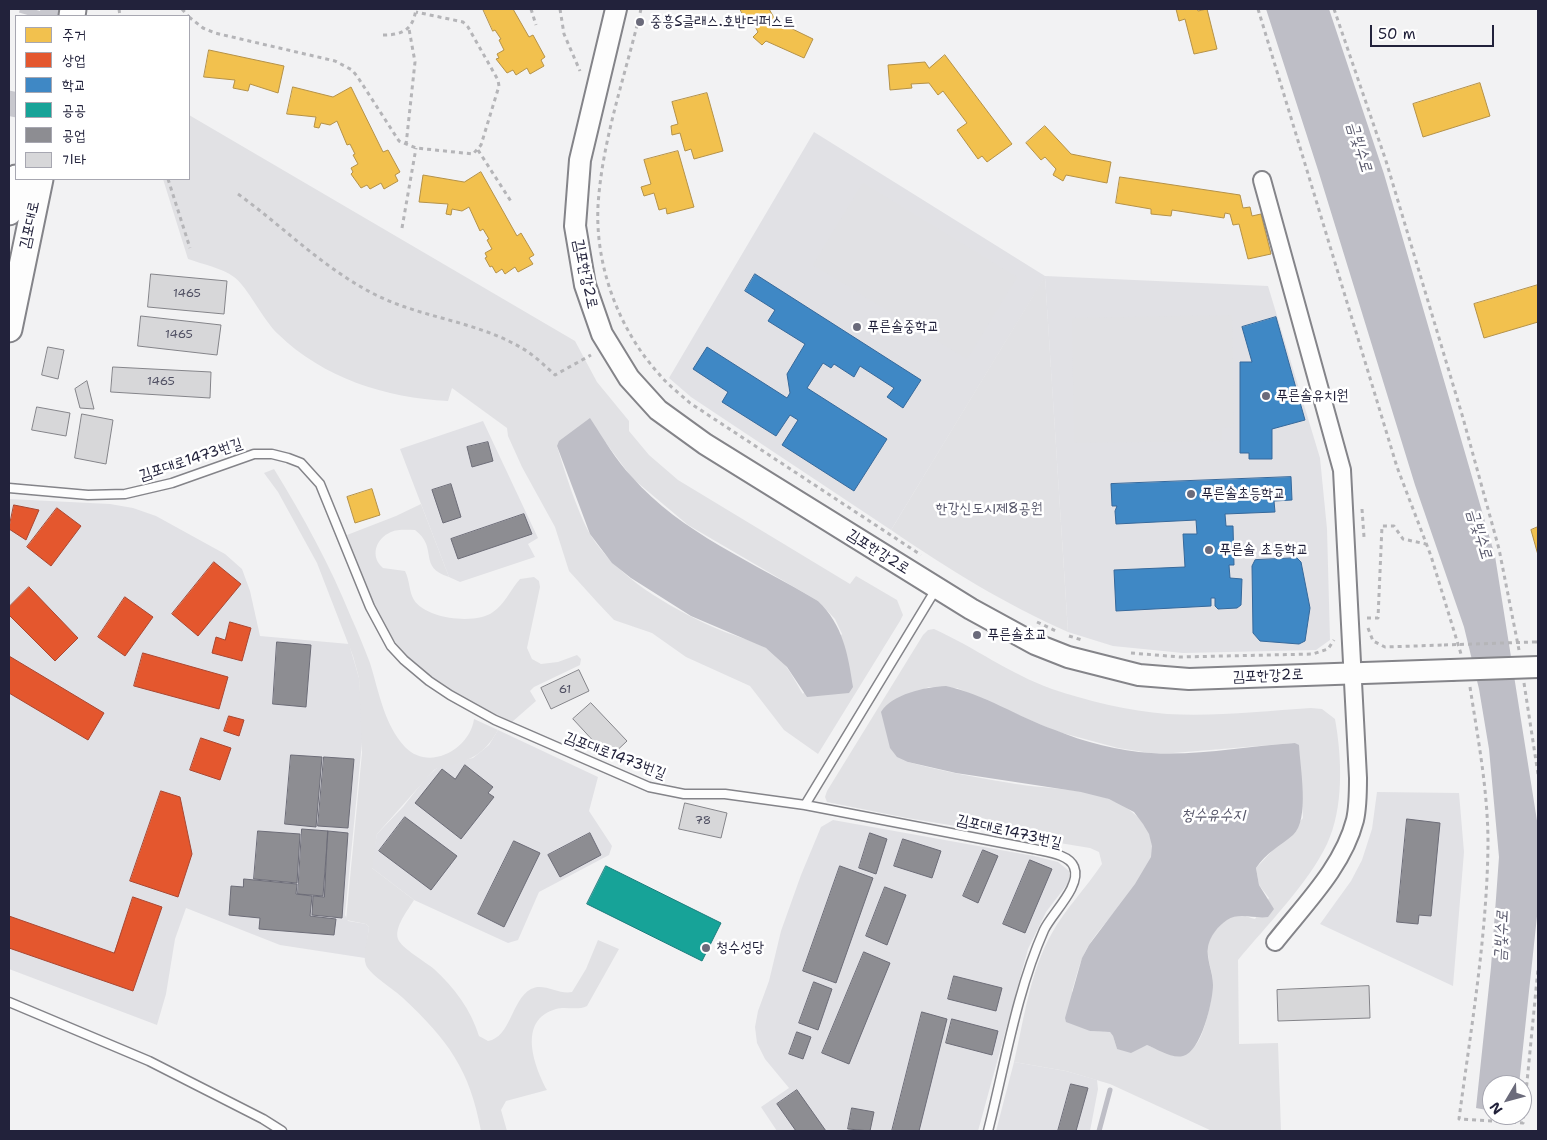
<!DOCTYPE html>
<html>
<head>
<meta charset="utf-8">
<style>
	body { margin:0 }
	#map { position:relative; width:1547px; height:1140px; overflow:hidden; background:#f2f2f3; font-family:"Shantell Sans","Poor Story",sans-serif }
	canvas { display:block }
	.frame { position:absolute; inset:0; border:10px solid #22223b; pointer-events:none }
	.legend { position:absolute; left:15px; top:15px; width:175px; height:165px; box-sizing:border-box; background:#fff; border:1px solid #a7a7b1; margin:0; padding:6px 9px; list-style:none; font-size:15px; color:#22223b }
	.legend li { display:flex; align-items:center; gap:10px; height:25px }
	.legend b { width:25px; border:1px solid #a7a7b1 }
	.north { position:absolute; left:1482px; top:1075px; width:50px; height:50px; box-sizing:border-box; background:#fff; border:1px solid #a7a7b1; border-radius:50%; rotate:233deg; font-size:14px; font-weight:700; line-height:20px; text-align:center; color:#22223b }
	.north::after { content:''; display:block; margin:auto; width:18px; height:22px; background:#6b6b7b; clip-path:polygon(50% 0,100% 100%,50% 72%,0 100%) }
	.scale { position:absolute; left:1370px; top:25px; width:124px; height:22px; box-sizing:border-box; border:2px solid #22223b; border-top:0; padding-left:6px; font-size:15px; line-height:18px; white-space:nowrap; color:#22223b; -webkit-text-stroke:4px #fff; paint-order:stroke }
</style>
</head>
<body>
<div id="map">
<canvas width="1547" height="1140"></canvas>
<div class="frame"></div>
<ul class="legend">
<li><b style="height:14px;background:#f2c14e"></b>주거</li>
<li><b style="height:14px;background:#e4572e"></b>상업</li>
<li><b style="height:14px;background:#3f88c5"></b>학교</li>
<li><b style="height:14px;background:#17a398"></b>공공</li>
<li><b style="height:14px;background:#8d8d92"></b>공업</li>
<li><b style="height:14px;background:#d7d7d9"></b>기타</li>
</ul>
<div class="north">N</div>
<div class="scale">50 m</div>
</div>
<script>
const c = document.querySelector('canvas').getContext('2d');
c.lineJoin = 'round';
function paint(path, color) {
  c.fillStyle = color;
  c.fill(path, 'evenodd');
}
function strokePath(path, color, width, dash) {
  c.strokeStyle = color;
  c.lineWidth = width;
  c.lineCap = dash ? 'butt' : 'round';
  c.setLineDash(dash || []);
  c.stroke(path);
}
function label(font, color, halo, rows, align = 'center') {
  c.font = font + ' "Shantell Sans","Poor Story",sans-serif';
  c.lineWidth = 5;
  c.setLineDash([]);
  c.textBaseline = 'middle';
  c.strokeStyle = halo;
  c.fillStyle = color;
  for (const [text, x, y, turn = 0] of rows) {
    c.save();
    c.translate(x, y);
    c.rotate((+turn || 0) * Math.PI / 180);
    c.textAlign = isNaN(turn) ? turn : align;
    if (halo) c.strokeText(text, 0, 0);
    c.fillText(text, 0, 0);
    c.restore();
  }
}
paint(new Path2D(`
	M814,132L1045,276L1268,286L1320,458L1327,529L1330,640L1316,650L1183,653L1113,646L1068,632L1045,277L891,530L718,415L691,397L669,378Z
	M483,421L538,538L528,544L535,557L460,582L449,577L400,449Z
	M9,499L110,504L133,508L156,516L225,554L242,569L250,591L260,636L349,644L359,678L363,732L345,915L348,921L366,924L369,927L365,958L280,945L186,908L175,939L166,994L157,1025L9,969Z
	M498,730L598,777L589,811L612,846L609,855L539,892L518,940L508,943L414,900L372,868L371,864L377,834L403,807L425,779L439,766L473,758L489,745Z
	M1377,792L1459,793L1464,852L1453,986L1320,924L1351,881L1362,860L1372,829Z
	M833,820L1034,856L1058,862L1069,871V882L1046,912L1028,949L978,1131H777L761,1107L789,1088L765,1059L757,1043L755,1027L758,1011L769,981L781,931L801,875L821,827Z
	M1014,1062L1066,1071L1097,1080L1098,1089L1090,1131H996Z`), '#e1e1e5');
paint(new Path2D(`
	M189,115L575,341L597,382L629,421V431L649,455L678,480L850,584L856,576L897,600L903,615L900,621L818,754L784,730L750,686L686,657L652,633L614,620L597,602L569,571L555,527L522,467L508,436L507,428L452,388L448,401C386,398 323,378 278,334C263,320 247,286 234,277C222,268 202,264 188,259L163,179H189ZM606,443L632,478L688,525L818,601L835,619L842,634L803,694C793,678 784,657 766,648C750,639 730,635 713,627C669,607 616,577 590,534C578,513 564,470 557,446Z
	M863,183L1017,277L967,359L813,265Z
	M1045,276L1068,632C1003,603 950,570 891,530Z
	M1232,315L1234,427L1222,428V441L1074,443L1072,318Z
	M274,469C303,516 330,565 351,617C358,632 364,648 370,663C379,692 384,724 405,747C429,772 470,749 474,719L498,730C487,750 475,759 452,765C445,766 440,766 434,770L377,834L372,868L414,900C408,910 394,927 398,939C401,948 426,962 434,969C454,987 471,1010 479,1036L488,1041C511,1037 511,1000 531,989C543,982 559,995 572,992L586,969L598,940L619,949L587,1006C577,1011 566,1006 556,1009C517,1020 534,1066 547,1090L506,1101L501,1110L507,1131H481C470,1070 448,1040 403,998C395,990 370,975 366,965C362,954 368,938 369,927L366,924L346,920L362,753L359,678L353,656L317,563L278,492L264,473Z
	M421,504L449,577C417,567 439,548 415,530C407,530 398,529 391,532C375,539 370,557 383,568L405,571C410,581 409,592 414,600C426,619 476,625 493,612C505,604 510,590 520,579L534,577L539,581L540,587L527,648L532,659L541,664L558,662L577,655L581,659L580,665L534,687L530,691L536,701L512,722C471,702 424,679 396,643C372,612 359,571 347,535L396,516Z
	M934,629C974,647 1010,674 1052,689C1088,701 1129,711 1167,714C1213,717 1265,711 1311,708L1322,709L1335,719C1342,758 1344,808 1327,844C1308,884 1266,926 1238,960L1239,1044L1278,1043L1281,1131H1212L1110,1084L1066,1071L1014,1062C1024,1020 1030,971 1052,933C1066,908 1086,888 1102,864L1099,852L1090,848L907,818L827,802L825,797L827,791L923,635L928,630ZM929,687L957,688L1055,731L1118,748L1150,753H1173L1295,743L1298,745L1303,818L1256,868L1259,885L1269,898L1255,919C1250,918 1245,915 1240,915C1225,915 1208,935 1208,949C1207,961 1213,972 1213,984C1213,996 1204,1038 1195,1046C1189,1050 1180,1053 1174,1056L1147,1045L1117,1049L1113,1036L1110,1032L1090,1031L1072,991C1077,975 1080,959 1089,945C1107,917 1140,889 1151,859C1154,849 1152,838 1147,829C1121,786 1060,791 1016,784C980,778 944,772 908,762L919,691Z`), '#e1e1e4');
paint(new Path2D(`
	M1266,9H1329L1384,174L1495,556L1538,827V907L1519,1085H1492V1111L1476,1108L1491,967L1499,857L1489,749L1479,689L1464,627L1415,485L1318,170Z
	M590,418C603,438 616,460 632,477C681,533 755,563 818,601C843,625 848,654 853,687L849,693L807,697L787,667L766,648L691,616L631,578L612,563L590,534L557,446L559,441Z
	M946,686C984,694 1018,717 1055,730C1084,742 1119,751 1151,753C1198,756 1247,746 1295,743L1299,745C1300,767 1310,820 1293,835C1280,846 1266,853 1256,868L1259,885L1274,909L1268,917C1254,919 1239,912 1227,920C1218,926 1210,936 1208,947C1206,959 1213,972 1213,985C1213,1001 1201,1052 1183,1056C1172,1059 1157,1049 1147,1045L1131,1053L1117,1049L1113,1036L1110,1032L1090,1031L1066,1022L1065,1018L1082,958L1089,945L1135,884L1151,857L1152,846L1149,834L1143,824L1134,812L1109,799L1081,792L956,773L908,762L897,757L890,748L881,712C892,694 925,687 946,686Z`), '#bebec6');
const homes = new Path2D(`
	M483,9H513L529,37L533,35L545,57L541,60L544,66L530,74L527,68L516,75L513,70L507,73L496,59L499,58L497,54L504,50L499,40L501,39L495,30L493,31Z
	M740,9H769L776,21L813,39L804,58L766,41L762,45L753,37L758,32L750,17L746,19Z
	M1173,9H1197L1198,11L1207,9L1217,49L1194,54L1185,19L1179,21L1176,9Z
	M209,50L284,66L278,93L250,84L248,91L233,88L235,80L204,77Z
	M945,55L1012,144L987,162L982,156L978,159L957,130L967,123L943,91L938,95L929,83L911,84L912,88L890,90L888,65L925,62L929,68Z
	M1480,83L1490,116L1423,137L1413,104Z
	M293,87L333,97L351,87L383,152L388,150L400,172L395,175L398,181L384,189L381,183L370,189L367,185L361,188L351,174L353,172L351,168L358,164L353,155L355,154L350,144L347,145L337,121L330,125L321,123L319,128L314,127L316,117L287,114Z
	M707,93L723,151L694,159L691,149L685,151L680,133L672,135L671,126L678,124L672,102Z
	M1045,126L1071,154L1111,162L1107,183L1066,175L1063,181L1053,175L1056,169L1045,157L1041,160L1026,143Z
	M678,151L694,207L667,214L666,208L659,210L654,193L644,196L641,187L651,184L644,160Z
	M481,172L517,236L521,233L534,255L529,258L533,264L518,272L515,267L505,274L502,269L496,273L492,266L490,267L485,258L487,257L485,253L492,249L487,240L489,239L483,229L480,231L469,207L462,211L452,209L451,215L446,214L448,204L419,202L423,175L464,182Z
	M1120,177L1240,195L1243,208L1250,207L1252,216L1261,214L1271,254L1248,259L1239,224L1233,225L1230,214L1225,213L1224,218L1172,210L1171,216L1151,214V209L1116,203Z
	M1538,285V322L1484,338L1474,304Z
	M372,489L380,515L355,523L347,497Z
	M1538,527V555L1531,530Z`);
paint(homes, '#f2c14e');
strokePath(homes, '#b49148', 1);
const shops = new Path2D(`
	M14,505L39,510L26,540L9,529Z
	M57,508L81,526L51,566L27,547Z
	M214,562L241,584L198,636L172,614Z
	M29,587L78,638L55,661L9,615V607Z
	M125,597L153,617L125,656L98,637Z
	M230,622L251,628L242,661L212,653L216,637L225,640Z
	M143,653L228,677L219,709L134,686Z
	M9,656L104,713L88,740L9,693Z
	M229,716L244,720L239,736L224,731Z
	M201,738L231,748L220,780L190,770Z
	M161,791L180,797L192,854L178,897L130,881Z
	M133,897L162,907L133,991L9,948V916L114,953Z`);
paint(shops, '#e4572e');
strokePath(shops, '#aa4732', 1);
const schools = new Path2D(`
	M755,274L921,380L903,408L887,397L894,388L860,366L854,377L834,364L831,368L823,363L807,388L887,439L854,491L782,445L798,420L790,415L776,436L722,402L728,392L693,369L707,347L787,398L790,393L787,374L805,344L768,321L775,310L745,291Z
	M1276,317L1305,420L1272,429V459H1249V453H1240V362H1252L1242,327Z
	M1291,477L1292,500L1274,501L1275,512L1225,514L1226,526H1233L1234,565H1229L1230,578L1242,579L1241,605L1237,608L1218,609L1215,606V598H1211V606L1116,611L1114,570L1185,567L1183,534H1197L1196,520L1116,524L1115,511L1117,506H1112L1111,484Z
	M1297,558L1301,562L1310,608L1305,641L1299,644L1260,641L1253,633L1252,566L1255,560Z`);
paint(schools, '#3f88c5');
strokePath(schools, '#36699c', 1);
const public = new Path2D(`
	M606,866L721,923L702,961L587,904Z`);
paint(public, '#17a398');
strokePath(public, '#1a7c7c', 1);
const industry = new Path2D(`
	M488,442L493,461L472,467L467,447Z
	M451,484L461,517L443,523L432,490Z
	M524,514L532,534L458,559L451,539Z
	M277,642L311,645L306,707L273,704Z
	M291,755L322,757L316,827L285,824Z
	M324,757L354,759L348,828L318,826Z
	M465,765L493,787L488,793L494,797L461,839L415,803L442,769L455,779Z
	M405,817L457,856L431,890L379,851Z
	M1407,819L1440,823L1431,916L1419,915L1418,924L1397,922Z
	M302,829L328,831L323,896L298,894Z
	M258,831L300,834L297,883L254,879Z
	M328,831L348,833L342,918L312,915L313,896L324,897Z
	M590,833L601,855L560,877L548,855Z
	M870,833L887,839L876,874L859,868Z
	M903,839L941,851L932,878L894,866Z
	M514,841L540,853L504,927L478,914Z
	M983,850L998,856L978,903L963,896Z
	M1030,860L1052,869L1025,933L1003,924Z
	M840,866L873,878L836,983L803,971Z
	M244,879L297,884L296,894L312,896L310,916L336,919L334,935L259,929L260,918L229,915L231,886L243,887Z
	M885,887L906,895L887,945L866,936Z
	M864,952L890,963L849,1064L822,1053Z
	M954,976L1002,988L996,1011L948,999Z
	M814,982L832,989L818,1030L799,1023Z
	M922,1012L947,1019L919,1131H892Z
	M952,1019L998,1031L992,1055L946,1043Z
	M797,1032L811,1037L803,1059L789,1054Z
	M1071,1084L1088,1088L1076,1131H1058Z
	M797,1090L826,1131H796L777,1104Z
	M852,1108L874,1112L870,1131L848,1129Z`);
paint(industry, '#8d8d92');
strokePath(industry, '#6d6d78', 1);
strokePath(new Path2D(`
	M1099,1131L1110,1090`), '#bebec6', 5);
const building = new Path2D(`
	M151,274L227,281L224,314L148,307Z
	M141,316L221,325L217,355L138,346Z
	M48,347L64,350L58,379L42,375Z
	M113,367L211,372L210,398L111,392Z
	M87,381L94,409L80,408L75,389Z
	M37,407L70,413L66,436L32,430Z
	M82,414L113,420L106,464L75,458Z
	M579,670L589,691L551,709L541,688Z
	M591,703L627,741L609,758L573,719Z
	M685,803L727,813L721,838L679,829Z
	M1369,986L1370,1018L1278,1021L1277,990Z`);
paint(building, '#d7d7d9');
strokePath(building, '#848489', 1);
strokePath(new Path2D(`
	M31,16L33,9
	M52,16L53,9
	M9,116L16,82`), '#c8c8ce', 25, [25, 12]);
const service = new Path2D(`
	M9,488L88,495L125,494L172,483L254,454H272L288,458L301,463L320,484L370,607L391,646L404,660L429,681L450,695L495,720L649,787L684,794H725L805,805L1034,849C1046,852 1069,854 1074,867C1082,886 1052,913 1044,930C1016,993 1005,1065 988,1131
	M805,805L936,589
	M9,1002L149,1061L263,1119L282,1131`);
const minor = new Path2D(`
	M1262,180L1342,470L1358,778C1358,792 1358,807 1355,820C1343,867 1304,905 1275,942`);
const tertiary = new Path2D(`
	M616,9L580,160L575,226L585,285L602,334L629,378L658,410L705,444L971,609L1035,644L1068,657L1139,675L1189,679L1451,670`);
const primary = new Path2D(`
	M72,16L73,9
	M9,212L16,178
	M9,329L40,179`);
strokePath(service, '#848489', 11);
strokePath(minor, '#848489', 20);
strokePath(tertiary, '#848489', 24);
strokePath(primary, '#848489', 29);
strokePath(new Path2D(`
	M119,9L120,16
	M182,9L188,16
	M531,9L536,25
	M560,9L564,34L580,71
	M641,9C626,74 602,139 598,206C595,266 619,330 659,374C668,385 680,394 690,403L921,555
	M1258,9L1397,467L1431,556L1461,654
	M1334,9L1386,161L1463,418L1499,549L1519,650
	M189,17L203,28L215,33L335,61L352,70L357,76L399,141L416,148L473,154L481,145L499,86L498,80L468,27L463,22L416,12
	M383,35C404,35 413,29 416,9
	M406,145L415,62L409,29
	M478,150L512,203
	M168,179L190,248
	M238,194C285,228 324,269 376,295C422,318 475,321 520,347C533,354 544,365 555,375L591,355
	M402,228L416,148
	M1362,509L1364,537
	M1367,618H1378L1382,526H1394L1403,539L1426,544
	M1037,622L1056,631
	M1368,628L1373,641L1385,647L1444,645
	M1069,636L1082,640
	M1533,642H1538
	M1131,653L1180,657L1313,654L1328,649L1334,640
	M1524,683L1538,774
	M1470,687C1478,739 1488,791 1488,844C1487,936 1471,1028 1459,1119L1523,1123L1538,969`), '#b5b5b8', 3, [4, 4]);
strokePath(service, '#fdfdfd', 8);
strokePath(minor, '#fdfdfd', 16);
strokePath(tertiary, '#fdfdfd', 20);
strokePath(primary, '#fdfdfd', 25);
const tertiaryBridge = new Path2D(`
	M1451,670L1538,667`);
strokePath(tertiaryBridge, '#848489', 24, []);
strokePath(new Path2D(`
	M1444,645L1533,642`), '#b5b5b8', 3, [4, 4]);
strokePath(tertiaryBridge, '#fdfdfd', 20);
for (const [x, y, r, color] of [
	[640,22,5,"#6b6b7b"],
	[857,327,5,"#6b6b7b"],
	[1266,396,5,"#6b6b7b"],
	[1191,494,5,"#6b6b7b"],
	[1209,550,5,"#6b6b7b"],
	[977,635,5,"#6b6b7b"],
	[706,948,5,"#6b6b7b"]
]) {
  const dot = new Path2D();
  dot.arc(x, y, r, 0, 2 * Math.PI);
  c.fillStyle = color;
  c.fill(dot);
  strokePath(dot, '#fff', 2);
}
label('12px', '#4f4f62', null, [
	["1465",187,294],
	["1465",179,335],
	["1465",161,382],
	["61",565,690],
	["78",703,821]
]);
label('15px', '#22223b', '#fff', [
	["중흥S클래스.호반더퍼스트",650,22],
	["푸른솔중학교",867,327],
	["푸른솔유치원",1276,396],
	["푸른솔초등학교",1201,494],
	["푸른솔 초등학교",1219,550],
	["푸른솔초교",987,635],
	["청수성당",716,948]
], 'left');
label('15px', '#22223b', '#fff', [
	["김포대로",30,225,-78],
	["김포한강2로",585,274,78],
	["김포대로1473번길",191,460,-18],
	["김포한강2로",878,552,32],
	["김포한강2로",1268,676,-2],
	["김포대로1473번길",615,756,21],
	["김포대로1473번길",1009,832,13]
]);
label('15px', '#57576a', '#fff', [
	["한강신도시제8공원",989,509]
]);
label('italic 16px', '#58586b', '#fff', [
	["금빛수로",1359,147,73],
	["금빛수로",1479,534,73],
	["청수유수지",1213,816],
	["금빛수로",1502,936,-87]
]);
</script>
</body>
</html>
